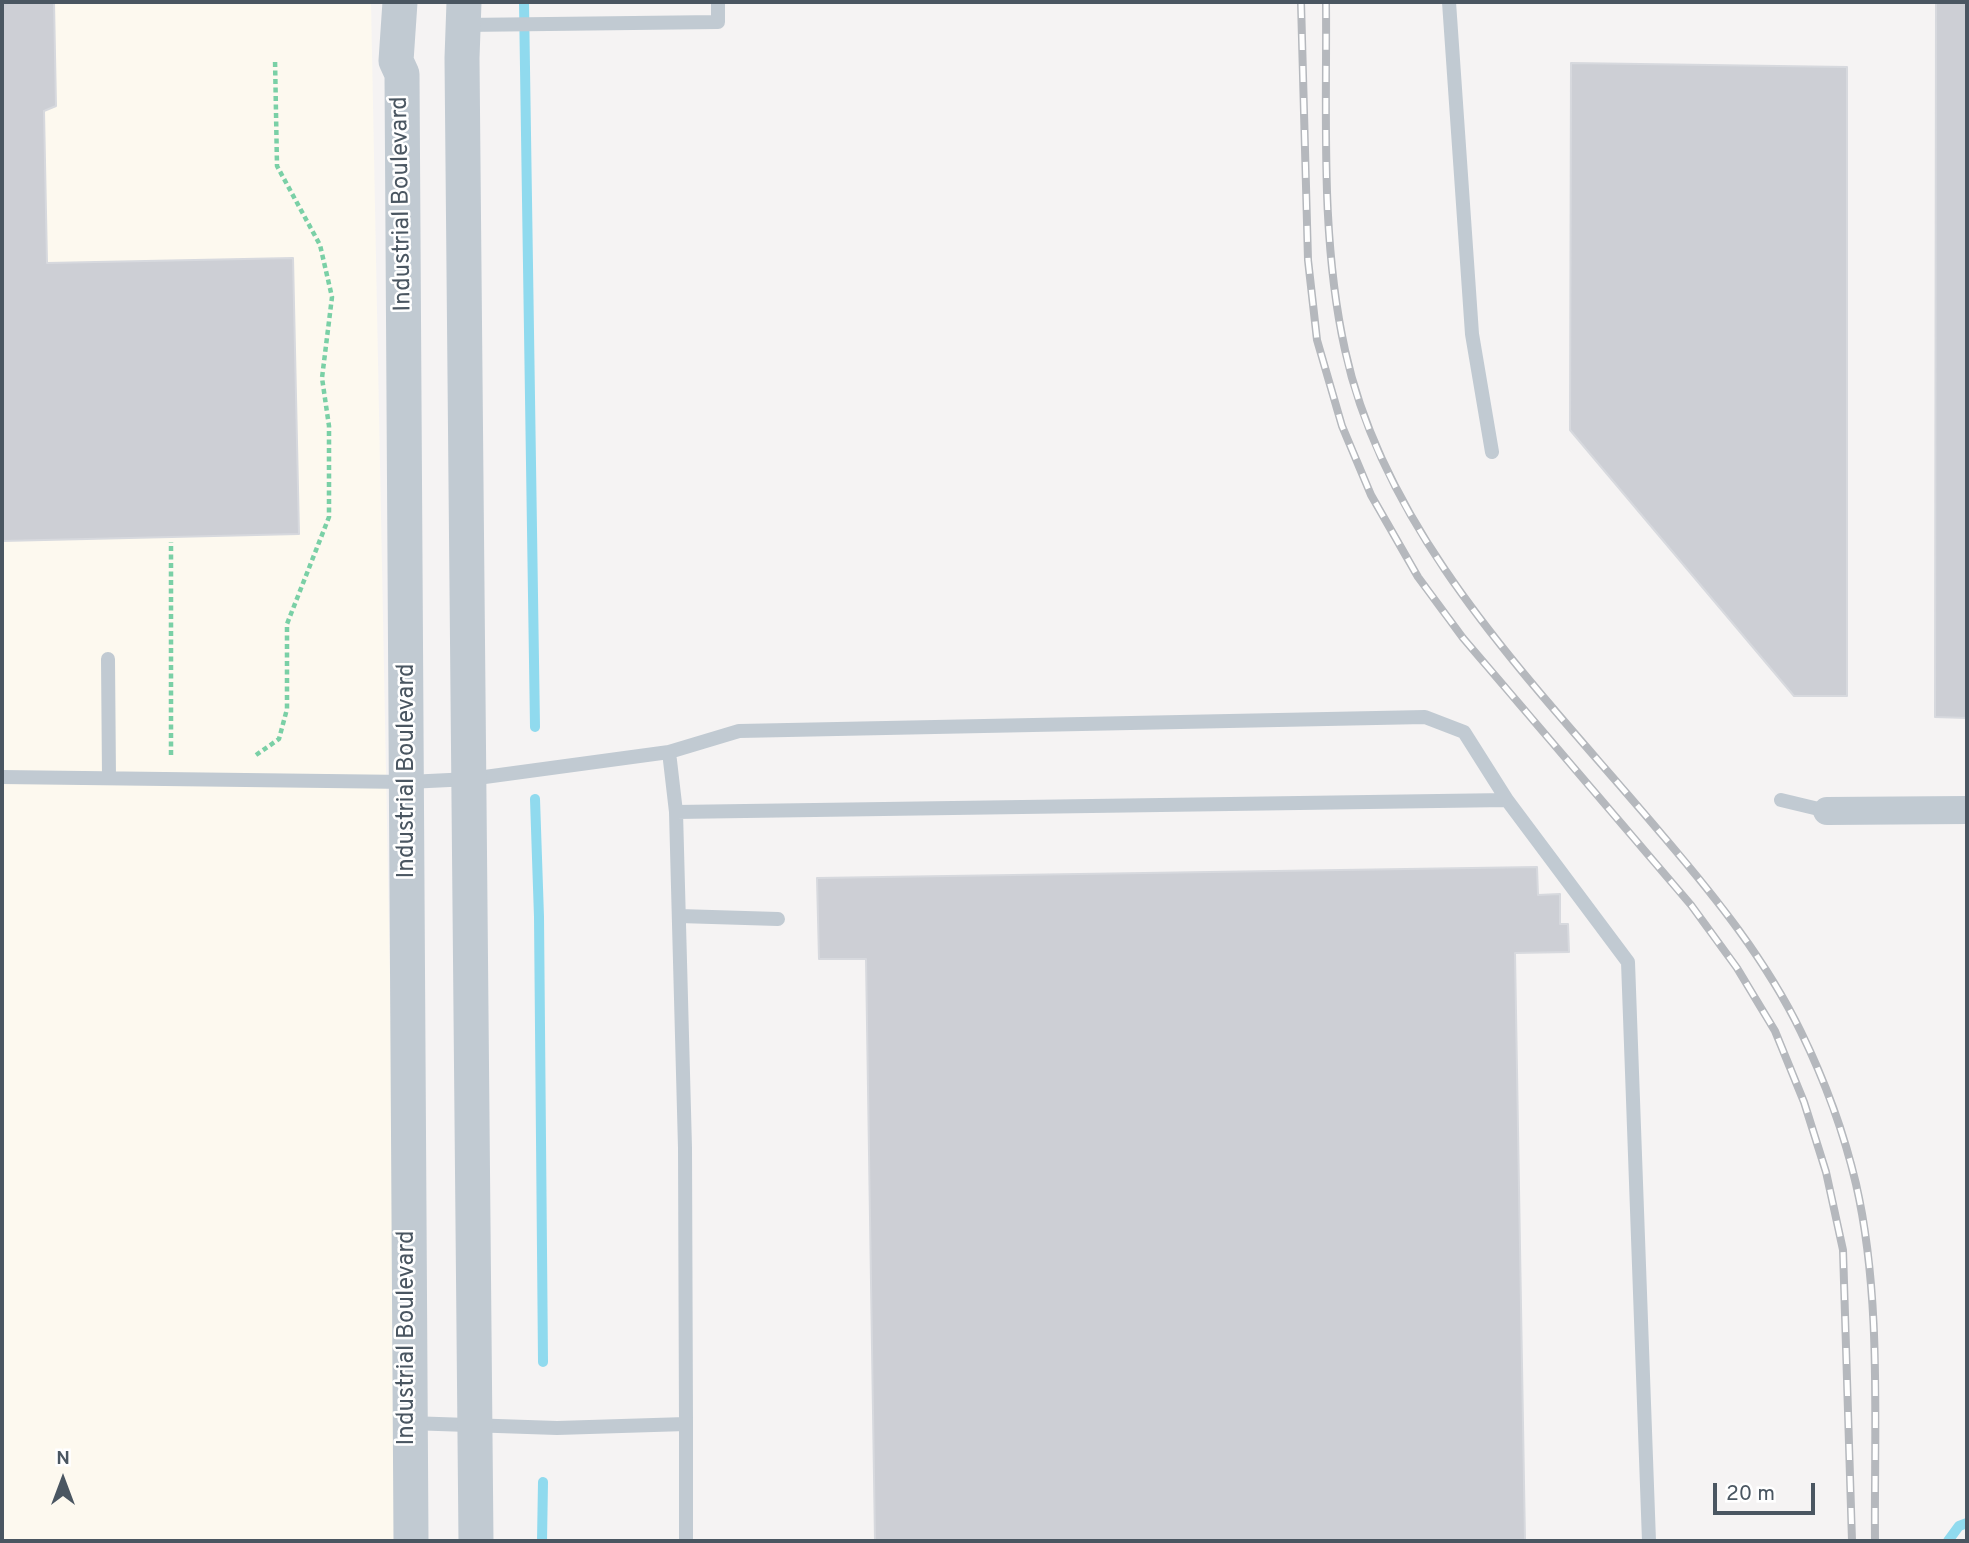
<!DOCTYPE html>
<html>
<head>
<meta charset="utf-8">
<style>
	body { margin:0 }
	#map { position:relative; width:1969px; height:1543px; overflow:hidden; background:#f5f3f3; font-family:Overpass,sans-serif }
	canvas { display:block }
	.frame { position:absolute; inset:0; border:4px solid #4a5661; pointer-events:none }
	.north { position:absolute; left:28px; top:1445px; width:70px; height:70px; -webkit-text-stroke:5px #fff; paint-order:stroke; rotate:0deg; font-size:19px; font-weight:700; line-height:28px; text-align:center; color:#4a5661 }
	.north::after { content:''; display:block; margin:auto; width:24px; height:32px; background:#4a5661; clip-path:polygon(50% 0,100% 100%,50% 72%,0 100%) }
	.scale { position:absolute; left:1713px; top:1483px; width:102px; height:32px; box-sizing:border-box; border:4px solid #4a5661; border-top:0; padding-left:9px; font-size:21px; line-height:24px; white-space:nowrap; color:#4a5661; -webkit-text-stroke:5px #fff; paint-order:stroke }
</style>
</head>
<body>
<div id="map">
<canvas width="1969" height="1543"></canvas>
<div class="frame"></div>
<div class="north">N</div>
<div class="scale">20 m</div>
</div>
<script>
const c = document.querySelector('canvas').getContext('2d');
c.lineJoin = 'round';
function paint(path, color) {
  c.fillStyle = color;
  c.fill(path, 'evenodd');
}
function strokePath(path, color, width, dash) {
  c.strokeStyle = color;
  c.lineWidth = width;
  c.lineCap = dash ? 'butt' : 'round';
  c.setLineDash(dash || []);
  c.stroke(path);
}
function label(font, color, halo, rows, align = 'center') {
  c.font = font + ' Overpass,sans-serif';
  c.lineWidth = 5;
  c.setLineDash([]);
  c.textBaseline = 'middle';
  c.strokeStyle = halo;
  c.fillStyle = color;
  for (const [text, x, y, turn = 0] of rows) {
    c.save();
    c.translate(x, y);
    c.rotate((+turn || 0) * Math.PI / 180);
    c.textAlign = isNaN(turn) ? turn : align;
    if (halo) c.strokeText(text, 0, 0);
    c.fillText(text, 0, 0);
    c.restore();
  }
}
paint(new Path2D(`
	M2,2H371L401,1541H2Z`), '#fdf9ef');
strokePath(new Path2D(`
	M524,2L535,727
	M535,799L539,917L543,1362
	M542,1541L543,1482
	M1948,1541L1959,1526L1967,1523`), '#90daee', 10);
const building = new Path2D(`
	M2,2H54L56,106L44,111L47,263L293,258L299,534L2,541Z
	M1936,2H1967V718L1935,717Z
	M1571,63L1847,67V696H1794L1570,430Z
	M1537,867L1538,895L1560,894V924H1568L1569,952L1515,953L1525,1541H875L866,959H819L817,878Z`);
paint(building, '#cdcfd5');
strokePath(building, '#d7d9de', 2);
strokePath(new Path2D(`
	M171,755V542
	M256,755L279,739L287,709V624L329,517V426L322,378L332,297L320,245L277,166L275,59`), '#7ad0a6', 4.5, [5, 3.5]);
strokePath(new Path2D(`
	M1449,2L1472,334L1492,452
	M464,25L718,22V2
	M108,659L109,778
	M669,752L739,731L1425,717L1464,732L1507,800
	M2,777L408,782L470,779L669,752L676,812
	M1781,800L1827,811
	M679,916L778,919
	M409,1423L557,1428L686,1424L685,1148L676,812L1507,800L1628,962L1649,1541
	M686,1424V1541`), '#c1cad2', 14);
strokePath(new Path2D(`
	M1827,811L1967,810`), '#c1cad2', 28);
strokePath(new Path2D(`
	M400,2L396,61L402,74L411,1541
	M464,2L462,58L476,1541`), '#c1cad2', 35);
const rail = new Path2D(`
	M1301,2L1308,260L1317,340L1342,426L1371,495L1418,577L1463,638L1691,905L1737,968L1775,1031L1804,1102L1826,1172L1843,1250L1852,1541
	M1326,2C1327,117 1320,237 1345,350C1387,543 1542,691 1664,837C1716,898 1766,960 1801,1032C1824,1079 1844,1133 1856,1184C1882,1297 1874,1426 1875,1541`);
strokePath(rail, '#b5b8bd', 8);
strokePath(rail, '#fff', 5, [16]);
label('24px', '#4a5661', '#fff', [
	["Industrial Boulevard",403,204,-91],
	["Industrial Boulevard",408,771,-90],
	["Industrial Boulevard",408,1338,-90]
]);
</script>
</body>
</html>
